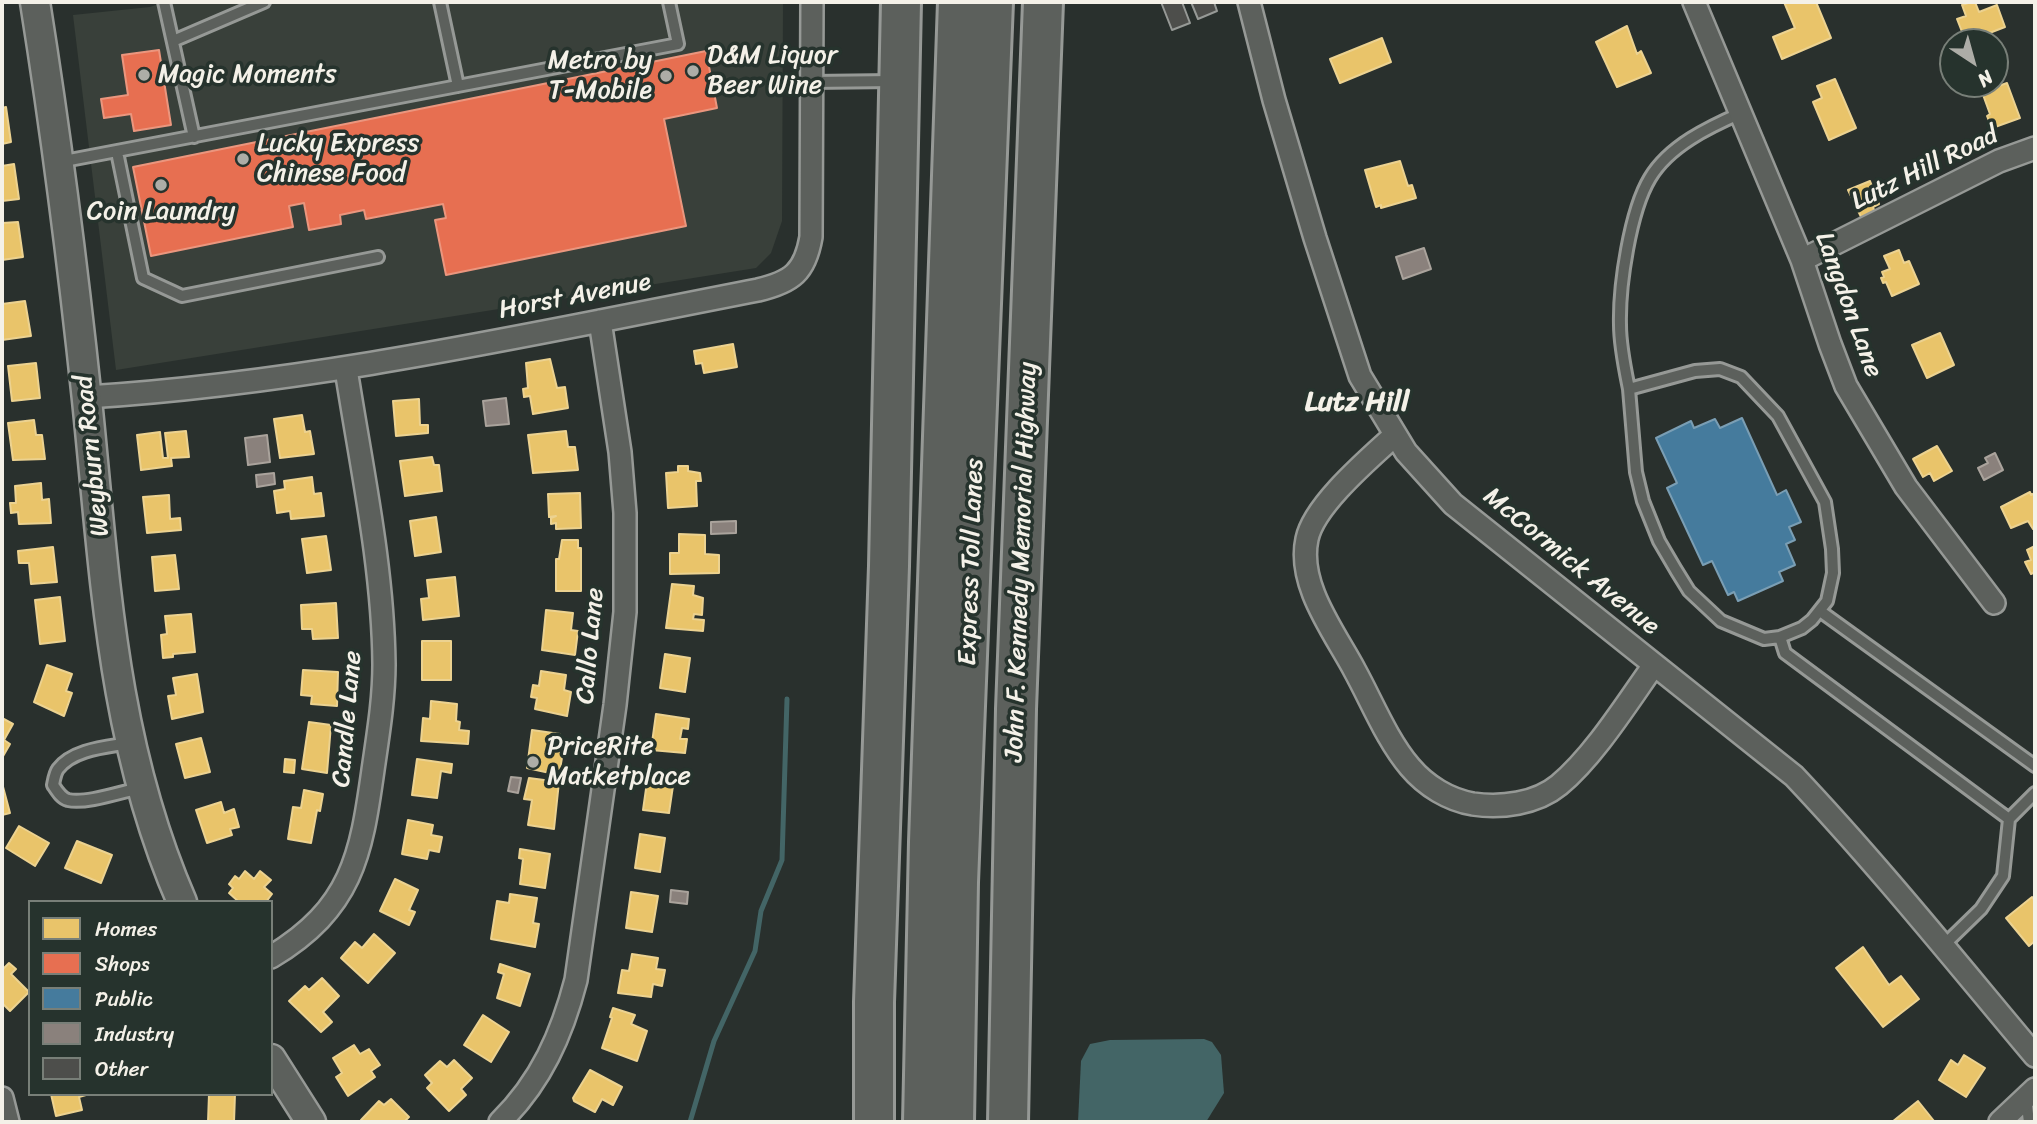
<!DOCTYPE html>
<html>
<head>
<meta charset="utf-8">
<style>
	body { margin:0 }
	#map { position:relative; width:2037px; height:1124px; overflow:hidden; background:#29302d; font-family:Sriracha,sans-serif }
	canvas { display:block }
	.frame { position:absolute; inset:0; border:4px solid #f4f1e8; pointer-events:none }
	.legend { position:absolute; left:28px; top:900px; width:245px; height:196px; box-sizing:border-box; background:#26332d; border:2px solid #787f78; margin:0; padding:9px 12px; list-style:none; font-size:21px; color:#f4f1e8 }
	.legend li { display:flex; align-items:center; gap:14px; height:35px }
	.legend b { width:35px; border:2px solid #787f78 }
	.north { position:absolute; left:1939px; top:28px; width:70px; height:70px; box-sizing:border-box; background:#26332d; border:2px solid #787f78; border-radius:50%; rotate:144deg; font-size:19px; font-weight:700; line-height:28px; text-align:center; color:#f4f1e8 }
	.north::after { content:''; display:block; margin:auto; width:24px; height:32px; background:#adada7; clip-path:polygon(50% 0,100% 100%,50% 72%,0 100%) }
</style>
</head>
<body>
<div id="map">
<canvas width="2037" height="1124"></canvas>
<div class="frame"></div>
<ul class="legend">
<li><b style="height:19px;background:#e9c46a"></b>Homes</li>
<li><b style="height:19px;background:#e76f51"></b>Shops</li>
<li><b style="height:19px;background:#457b9d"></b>Public</li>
<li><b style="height:19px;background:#8a817c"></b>Industry</li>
<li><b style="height:19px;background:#4d4e4b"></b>Other</li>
</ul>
<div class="north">N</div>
</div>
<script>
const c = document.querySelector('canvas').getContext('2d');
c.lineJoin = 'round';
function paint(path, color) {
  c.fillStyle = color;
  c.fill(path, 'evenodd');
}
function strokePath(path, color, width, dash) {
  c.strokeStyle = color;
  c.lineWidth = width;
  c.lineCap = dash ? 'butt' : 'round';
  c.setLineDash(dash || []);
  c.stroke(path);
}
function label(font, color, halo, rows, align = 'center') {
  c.font = font + ' Sriracha,sans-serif';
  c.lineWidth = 7;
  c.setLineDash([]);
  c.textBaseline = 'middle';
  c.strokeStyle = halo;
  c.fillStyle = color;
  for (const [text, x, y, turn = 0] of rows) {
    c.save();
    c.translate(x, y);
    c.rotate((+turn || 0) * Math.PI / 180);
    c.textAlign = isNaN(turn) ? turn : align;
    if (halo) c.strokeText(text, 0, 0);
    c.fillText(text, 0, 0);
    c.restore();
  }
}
paint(new Path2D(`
	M165,2H783L782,221L771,253L756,268L116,370L73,15L150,7Z`), '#39403a');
paint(new Path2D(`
	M1204,1039L1212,1042L1221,1055L1224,1093L1206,1122H1078L1081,1061L1090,1044L1110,1040Z`), '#436566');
const homes = new Path2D(`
	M1784,2H1816L1831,38L1782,59L1773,37L1795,28Z
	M1971,2H1975L1979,12L1997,5L2005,27L1966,42L1957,19L1966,16L1962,5Z
	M1627,26L1637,54L1641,51L1651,73L1617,87L1596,42Z
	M1382,38L1391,62L1340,83L1330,59Z
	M1835,79L1856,128L1829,140L1813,102L1822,98L1817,86Z
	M2007,83L2020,118L1995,127L1992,120L1989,121L1987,116L1990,114L1982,92Z
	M6,107L11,142L2,144V108Z
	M1400,161L1408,186L1412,185L1416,198L1381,208V205L1376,207L1365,170Z
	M14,164L19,199L2,201V166Z
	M1870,181L1879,204L1873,207L1876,215L1863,221L1848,190Z
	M18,222L23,257L2,260V223Z
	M1899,250L1904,263L1909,261L1919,284L1892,296L1886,282L1883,283L1881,278L1884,277L1882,272L1890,269L1884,256Z
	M25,301L31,336L2,340V304Z
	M1940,333L1954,365L1927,378L1912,345Z
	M733,344L737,367L704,373L702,363L696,364L694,351Z
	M550,359L557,388L565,387L568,408L533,414L530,396L524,397L523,389L528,388L526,363Z
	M36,363L40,398L12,401L8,366Z
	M419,399L420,425H428V433L396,436L393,401Z
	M302,415L305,432L310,431L314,454L280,458L274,419Z
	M34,420L36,435H42L45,459L13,460L8,423Z
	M186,431L189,457L171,458L172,466L141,470L137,435L160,432L163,458H168L165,433Z
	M566,431L568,447H575L578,470L533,473L528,435Z
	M1937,446L1952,471L1934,481L1930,473L1923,477L1913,459Z
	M432,457L434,465H439L442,491L405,496L400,461Z
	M678,466H688V471L700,473L701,481H696L697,506L668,508L666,473L678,472Z
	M312,477L314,494L321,493L324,516L291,519L290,511L277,513L274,491L285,489L284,481Z
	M41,483L42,500L49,499L51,523L19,524L18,512L11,513L10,503H16L15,486Z
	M2030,492L2031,495L2035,493V528L2033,529L2028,521L2011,528L2001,507Z
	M580,493L581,528L556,529V523L551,524V518L556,516L549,517L548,494Z
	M169,495L170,519L180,518L181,530L147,533L143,497Z
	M436,517L441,552L415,556L410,521Z
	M679,534L705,535V554L719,555V573L670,574V553H679Z
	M326,536L331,570L307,573L302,539Z
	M562,540H578V548H581V591H556V559H559Z
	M2035,546V572L2031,574L2025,562L2031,560L2027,550Z
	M53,547L57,582L31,584L29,563H19L18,551Z
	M175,555L179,589L155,591L152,557Z
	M455,577L459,616L423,620L421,599L429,598L427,580Z
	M672,584L694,586L693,595L703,598L702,615L694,614L693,619L704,620L703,631L666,628Z
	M60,597L65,641L40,644L35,600Z
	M336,603L338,638L313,639L312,629H302L301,605Z
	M546,610L573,613L571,630L578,631L575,655L542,650Z
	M191,614L195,652L173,654V657L163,658L161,635L167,634L165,616Z
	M422,641H451V680H422Z
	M665,654L690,658L685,692L660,688Z
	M47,665L72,674L66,691L72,693L64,716L34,702Z
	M303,670L338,672L337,706L311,704L312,696L301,695Z
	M541,671L566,675L564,690L571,692L567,716L535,709L537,698L531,697L533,685L539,686Z
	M197,674L203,712L172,719L168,696L176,695L173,678Z
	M431,701L457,704L456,721L460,722L459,730L469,731L468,744L421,741L423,718L430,719Z
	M656,714L689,719L688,729L682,728L680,739H687L685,753L651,750Z
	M2,718L13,724L4,740L10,744L2,758Z
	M309,722L331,725L327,773L302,769Z
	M532,730L560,734L557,751L563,752L559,775L527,768Z
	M201,738L210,772L185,778L176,744Z
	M285,759L295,760L294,773L284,772Z
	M417,759L452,764L451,773L441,771L437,798L412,795Z
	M648,775L674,779L669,813L643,810Z
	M529,778L559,782L554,829L528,825L532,800L524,799Z
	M2,783L10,813L2,815Z
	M304,790L323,794L320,811L317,810L311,843L288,839L293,807L301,808Z
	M221,802L224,813L234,809L239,827L230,829L232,835L207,843L196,810Z
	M408,820L433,825L431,835L442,837L439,852L429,850L427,859L402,854Z
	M19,826L49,843L35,866L6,848Z
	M640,834L665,838L660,872L635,868Z
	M77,841L112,855L101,883L65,868Z
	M520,849L550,854L545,888L520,884L523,859L519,858Z
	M245,871L254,879L260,871L271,880L264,887L272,894L266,902H239L229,893L233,888L229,884L235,876L239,879Z
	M395,879L418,890L409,910L415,912L409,925L380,911Z
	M631,892L658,896L652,932L626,928Z
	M510,894L537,898L533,923L539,924L535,947L491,939L497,901L509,903Z
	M2032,897L2035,901V941L2029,946L2006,918Z
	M374,934L395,953L368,983L341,958L355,942L362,948Z
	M1863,947L1889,985L1901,976L1919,999L1883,1027L1836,968Z
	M632,954L658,958L656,969L665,970L662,986L653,984L651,997L618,993L622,970L629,971Z
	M9,963L16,969L11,974L29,992L10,1011L2,1003V970Z
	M500,964L530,974L520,1006L497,998L504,974L498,972Z
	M322,978L339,996L323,1012L332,1022L321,1032L289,1001L305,986L309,990Z
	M613,1008L635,1015L631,1024L647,1031L637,1061L602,1048L612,1018L610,1017Z
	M483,1015L509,1032L491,1062L464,1045Z
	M354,1045L360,1054L369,1049L380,1065L371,1071L375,1077L348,1096L336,1077L342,1073L333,1058Z
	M1964,1055L1985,1068L1966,1097L1939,1080L1951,1060L1958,1065Z
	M454,1060L472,1078L461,1089L466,1095L449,1111L427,1088L432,1083L425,1075L440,1061L447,1067Z
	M590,1070L622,1087L613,1105L602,1099L595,1112L574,1101L573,1098Z
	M51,1094H86V1095L79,1097L82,1110L56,1116Z
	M209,1094H235L234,1122H208Z
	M391,1099L409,1117L404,1122H363L361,1120L379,1101L384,1105Z
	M1918,1101L1934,1121L1892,1122Z`);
paint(homes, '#e9c46a');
strokePath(homes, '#ecd290', 2);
const shops = new Path2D(`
	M159,50L171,125L134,131L131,114L104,118L101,99L128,95L122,55Z
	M706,51L717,108L664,119L686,226L446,275L435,220L446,218L443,204L366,219L364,210L340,215L341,224L309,230L304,203L289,206L293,227L151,256L133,167Z`);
paint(shops, '#e76f51');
strokePath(shops, '#eb967e', 2);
const public = new Path2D(`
	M1742,418L1777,495L1786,490L1801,522L1789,527L1795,540L1786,544L1795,565L1779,572L1783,581L1738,601L1734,592L1728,595L1712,561L1703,565L1667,488L1677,483L1656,438L1691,421L1694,428L1715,419L1720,428Z`);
paint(public, '#457b9d');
strokePath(public, '#7a9eb4', 2);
const industry = new Path2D(`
	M1424,248L1431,269L1403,279L1396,257Z
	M506,398L509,424L486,426L483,401Z
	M267,435L270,462L248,465L245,438Z
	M1995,453L2003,470L1984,480L1978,468L1988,463L1985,458Z
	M274,473L275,484L257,487L256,475Z
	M736,521V533L711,534V522Z
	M511,777L521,778L518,793L508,791Z
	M671,890L688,892L687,904L670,902Z`);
paint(industry, '#8a817c');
strokePath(industry, '#aaa39c', 2);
strokePath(new Path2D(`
	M690,1122L714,1041L755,951L761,911L782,860L787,699`), '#436566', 5);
const building = new Path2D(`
	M1161,2H1182L1190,23L1172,30Z
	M1191,2H1214L1217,11L1198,19Z`);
paint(building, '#4d4e4b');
strokePath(building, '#969996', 2);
const service = new Path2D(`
	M164,2L194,137
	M440,2L458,86
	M173,41L264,2
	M812,82L893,81
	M117,152L143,278L182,296L378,257
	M59,162L678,44L669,2
	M1720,369L1741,377L1778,416L1825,502L1832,549L1833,573L1827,601L1812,620L1802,628L1780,637L1764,639L1721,621L1689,591L1676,570L1659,541L1643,501L1636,472L1629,389L1695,371Z
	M1629,389C1625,369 1620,346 1620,325C1619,286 1630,211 1650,178C1669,146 1709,127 1741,113
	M1820,611L2035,766
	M1780,637L1785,653L2009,819L2003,876L1981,909L1944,945
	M129,743C107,747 73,749 58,769C55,773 54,780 53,785C57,791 61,798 68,800C86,804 121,792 140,788
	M2009,819L2035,793
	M2026,1098L2029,1122`);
const minor = new Path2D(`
	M1249,2L1274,100L1315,238L1360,376L1406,452L1453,504L1794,776C1879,866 1956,962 2035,1056
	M1694,2L1802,260L1830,344L1846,386L1906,487L1994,603
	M1802,260L1999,161L2035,148
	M87,397C313,383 536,333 758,290C792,282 805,272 811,237L812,2
	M1395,435C1370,458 1314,505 1307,539C1297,585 1335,633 1355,671C1372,702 1387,740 1410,767C1426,786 1449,800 1473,804C1501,808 1536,804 1559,785C1594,756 1627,703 1654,665
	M271,957C352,908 361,856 373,770C378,735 384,700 384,664C383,565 361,466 346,369
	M2,1098L8,1122
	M500,1122C541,1082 562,1034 576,980L615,705L625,612V513L620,452L600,321
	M2000,1122L2035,1089`);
const tertiary = new Path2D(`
	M35,2C56,134 73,267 87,400C105,574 111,739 182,902
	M271,1059L311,1122`);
const motorway = new Path2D(`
	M874,1122V1002L889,566L901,2
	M923,1122L929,842L958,2
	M954,1122L958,882L993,2
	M1008,1122L1016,709L1043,2`);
strokePath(service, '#969996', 16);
strokePath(minor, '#969996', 26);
strokePath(tertiary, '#969996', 33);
strokePath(motorway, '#969996', 44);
strokePath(service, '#5c605c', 10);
strokePath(minor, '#5c605c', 21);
strokePath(tertiary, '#5c605c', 28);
strokePath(motorway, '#5c605c', 38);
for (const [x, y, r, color] of [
	[693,71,7,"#adada7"],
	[144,75,7,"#adada7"],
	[666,76,7,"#adada7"],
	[243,159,7,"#adada7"],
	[161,185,7,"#adada7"],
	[533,762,7,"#adada7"]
]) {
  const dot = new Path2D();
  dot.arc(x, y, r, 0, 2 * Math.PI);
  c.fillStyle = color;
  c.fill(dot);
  strokePath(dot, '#26332d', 2.5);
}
label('26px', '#f4f1e8', '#26332d', [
	["D&M Liquor",707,56],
	["Beer Wine",707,86],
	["Metro by",652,61,"right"],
	["T-Mobile",652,91,"right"],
	["Magic Moments",158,75],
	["Lucky Express",257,144],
	["Chinese Food",257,174],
	["Coin Laundry",161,212,"center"],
	["PriceRite",547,747],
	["Matketplace",547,777]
], 'left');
label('26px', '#f4f1e8', '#26332d', [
	["Lutz Hill Road",1925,169,-26],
	["Horst Avenue",575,297,-11],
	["Langdon Lane",1848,305,70],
	["Weyburn Road",93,456,-96],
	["Express Toll Lanes",972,562,-88],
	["John F. Kennedy Memorial Highway",1022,562,-88],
	["McCormick Avenue",1571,562,39],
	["Callo Lane",591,646,-85],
	["Candle Lane",348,719,-85]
]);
label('bold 28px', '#f4f1e8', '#26332d', [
	["Lutz Hill",1357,403]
]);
</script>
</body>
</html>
